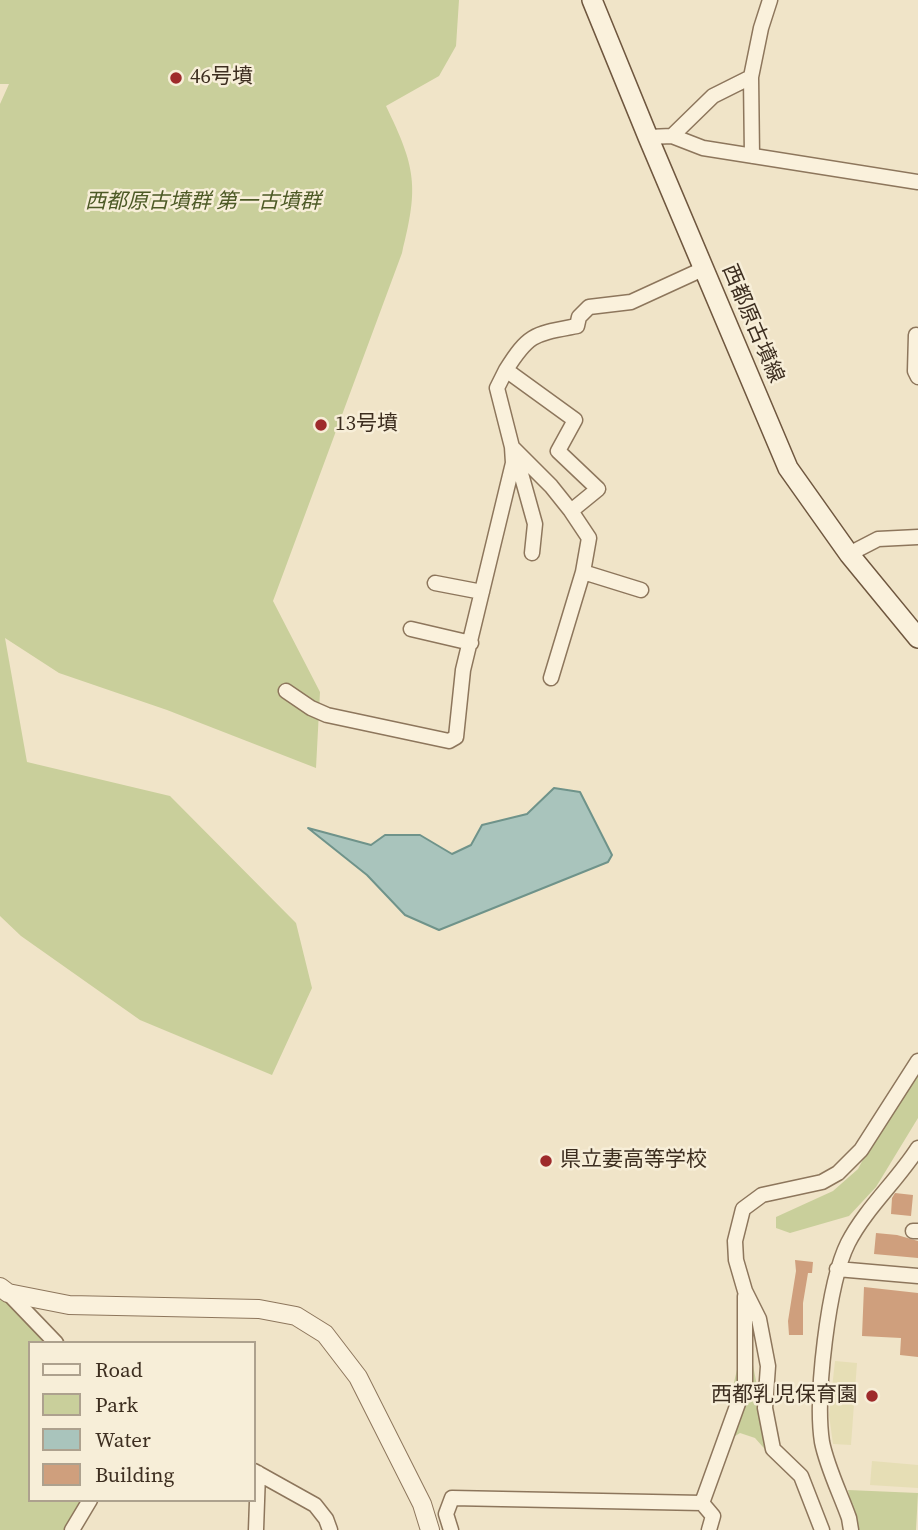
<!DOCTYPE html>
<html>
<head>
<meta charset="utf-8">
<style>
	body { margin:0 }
	#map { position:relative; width:918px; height:1530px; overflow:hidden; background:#f0e4c8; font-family:"Source Serif 4",serif }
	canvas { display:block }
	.legend { position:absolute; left:28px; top:1341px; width:228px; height:161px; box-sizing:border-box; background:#f7eed8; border:2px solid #ada18e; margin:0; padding:9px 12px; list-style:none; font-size:21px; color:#3d2e20 }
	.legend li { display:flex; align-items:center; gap:14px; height:35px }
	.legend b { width:35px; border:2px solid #ada18e }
</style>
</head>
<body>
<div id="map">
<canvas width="918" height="1530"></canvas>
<ul class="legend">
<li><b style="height:9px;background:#faf1dc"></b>Road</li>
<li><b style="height:19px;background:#c9cf9b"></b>Park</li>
<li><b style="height:19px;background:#a9c4bc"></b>Water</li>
<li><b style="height:19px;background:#cf9f7d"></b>Building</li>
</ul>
</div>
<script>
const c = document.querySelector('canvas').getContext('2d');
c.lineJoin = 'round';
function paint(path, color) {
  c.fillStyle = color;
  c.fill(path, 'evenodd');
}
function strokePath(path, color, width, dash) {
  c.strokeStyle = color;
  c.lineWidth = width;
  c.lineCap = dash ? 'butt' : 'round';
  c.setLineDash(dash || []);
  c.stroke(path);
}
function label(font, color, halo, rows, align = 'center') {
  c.font = font + ' "Source Serif 4","Noto Sans JP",serif';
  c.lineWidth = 5;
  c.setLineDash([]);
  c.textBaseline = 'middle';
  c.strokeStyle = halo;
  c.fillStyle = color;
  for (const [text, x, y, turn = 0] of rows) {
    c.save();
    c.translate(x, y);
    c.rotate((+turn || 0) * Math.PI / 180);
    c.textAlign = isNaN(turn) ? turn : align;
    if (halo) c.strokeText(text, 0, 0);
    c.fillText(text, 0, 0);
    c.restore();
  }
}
paint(new Path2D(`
	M835,1361L857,1363L851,1445L833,1444L829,1415Z
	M872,1461L918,1465V1488L870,1485Z`), '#e6deb5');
paint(new Path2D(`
	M0,0H459L456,46L439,76L386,106C416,168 419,186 402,253L273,601L320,692L316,768L167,710L59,673L5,638L27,762L170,796L296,923L312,988L272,1075L140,1020L21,936L0,916V104L9,84H0Z
	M918,1073V1118L876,1187L849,1216L790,1233L776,1228V1217L833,1191L858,1169L879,1129Z
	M0,1287L56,1343H30V1500H90L72,1530H0Z
	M744,1340L753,1365L770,1455L755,1438L740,1433L719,1446Z
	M848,1490L918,1493L916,1530H856Z`), '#c9cf9b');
const water = new Path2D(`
	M554,788L580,792L612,855L608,862L439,930L405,915L367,875L308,828L371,845L385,835H420L452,854L471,845L482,825L527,814Z`);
paint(water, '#a9c4bc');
strokePath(water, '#6f938a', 2);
paint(new Path2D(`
	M895,1193L913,1195L911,1216L891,1214L892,1198Z
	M876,1233L897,1235L918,1241V1258L874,1254Z
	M795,1260L813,1262L812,1273H808L803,1303V1335H789L788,1321L796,1271Z
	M864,1287L918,1293V1357L900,1355L901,1338L862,1336Z`), '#cf9f7d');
const minor = new Path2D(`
	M672,136L713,96L751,77
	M648,137L672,136L703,148L918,182
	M752,156L751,77L761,28L770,0
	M916,335L915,371L918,377
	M512,447L551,486L571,511
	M513,463L520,470L535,524L532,553
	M849,554L878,539L918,537
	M583,572L641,590
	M435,583L482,592
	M411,629L471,643
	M551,678L583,572L589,538L571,511L598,489L558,451L575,420L506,370C529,333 535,334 577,326L579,317L589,307L631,302L703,269
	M286,691L311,708L327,715L449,741L456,737L463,670L513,463L512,447L497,388L506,370
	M913,1231H918
	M837,1269L918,1276
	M8,1293L56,1343
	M254,1471L315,1505L326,1519L330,1530
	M702,1503L713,1516L709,1530
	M72,1530L90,1500
	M256,1530L258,1473
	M451,1530L446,1514L452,1498L702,1503L745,1384V1296
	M822,1530L801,1476L773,1449L765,1408L768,1366L759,1319L745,1291L736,1260L735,1241L743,1209L762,1195L822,1182L838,1173L861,1150L918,1061
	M851,1530L849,1518C840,1493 827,1467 822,1442C815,1397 828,1283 848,1243C866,1208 897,1181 918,1148`);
const tertiary = new Path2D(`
	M0,1287L8,1293L69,1305L259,1309L296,1316L325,1334L358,1377L422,1504L430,1530`);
const secondary = new Path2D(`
	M592,0L648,137L788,468L849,554L918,638`);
strokePath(minor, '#8d765c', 17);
strokePath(tertiary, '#8d765c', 20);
strokePath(secondary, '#6f573f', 22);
strokePath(minor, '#faf1dc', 14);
strokePath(tertiary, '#faf1dc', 18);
strokePath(secondary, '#faf1dc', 19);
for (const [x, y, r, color] of [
	[176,78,7,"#9e2a2b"],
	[321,425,7,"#9e2a2b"],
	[546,1161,7,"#9e2a2b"],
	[872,1396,7,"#9e2a2b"]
]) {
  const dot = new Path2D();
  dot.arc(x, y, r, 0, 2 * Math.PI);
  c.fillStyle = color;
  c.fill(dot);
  strokePath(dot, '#f7eed8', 2.5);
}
label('21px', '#3d2e20', '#f7eed8', [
	["46号墳",190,78],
	["13号墳",335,425],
	["県立妻高等学校",560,1161],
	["西都乳児保育園",858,1396,"right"]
], 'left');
label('italic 21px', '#4d5a26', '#f7eed8', [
	["西都原古墳群 第一古墳群",203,203]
]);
label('21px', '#3d2e20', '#f7eed8', [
	["西都原古墳線",752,324,67]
]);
</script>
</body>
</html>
